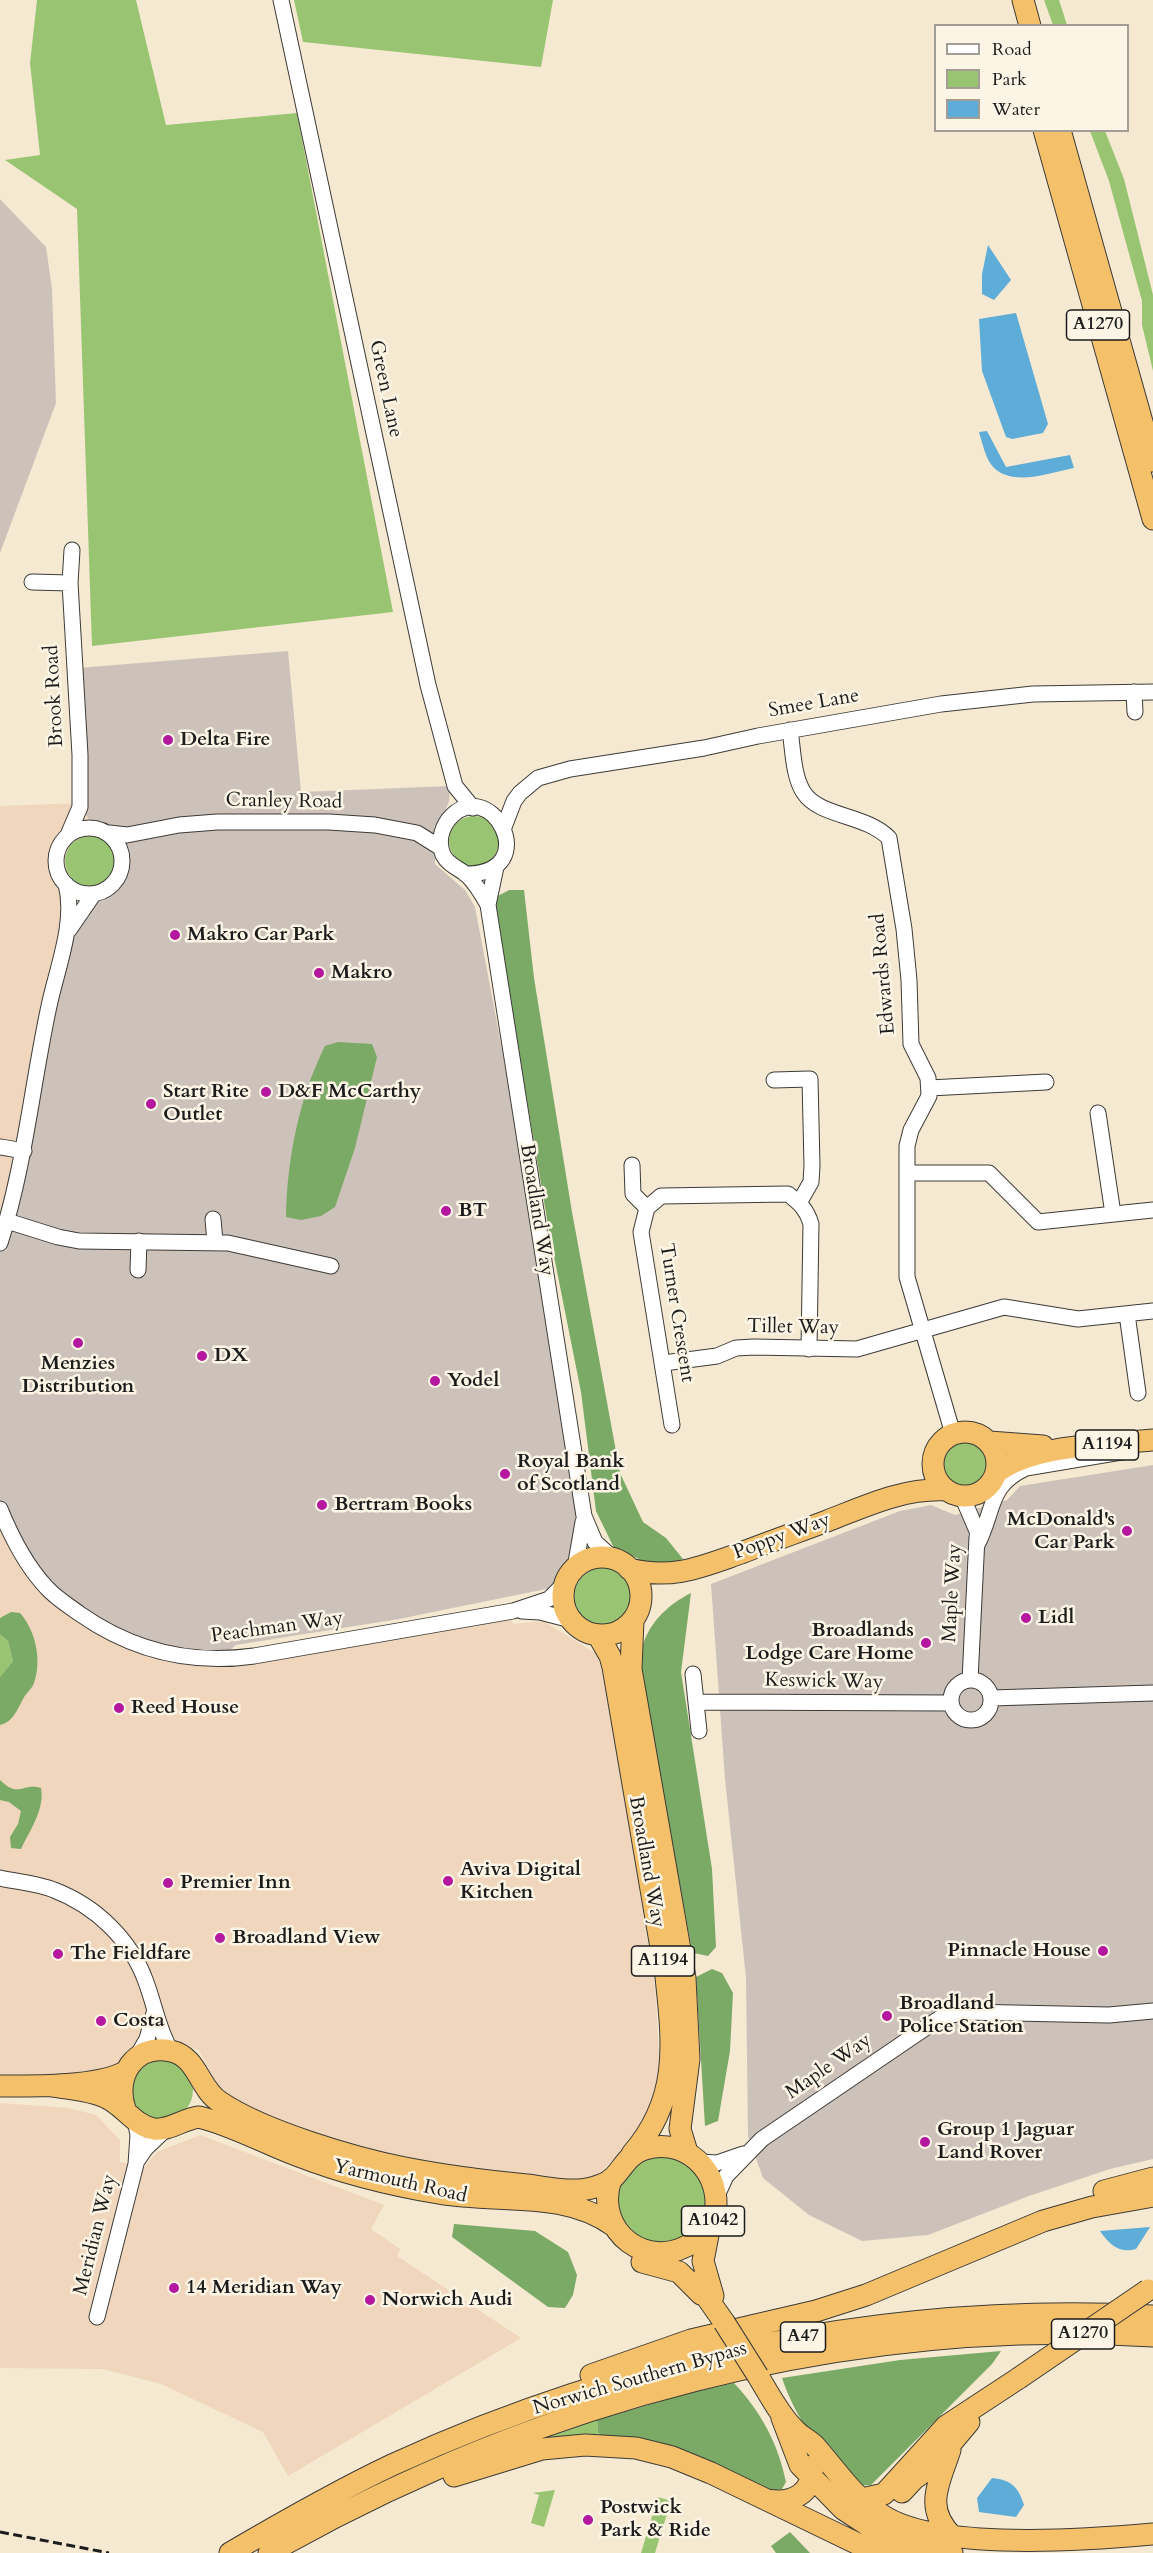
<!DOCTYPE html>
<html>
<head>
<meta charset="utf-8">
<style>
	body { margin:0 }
	#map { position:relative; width:1153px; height:2553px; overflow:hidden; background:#f6e9d1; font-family:Cardo,serif }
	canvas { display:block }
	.legend { position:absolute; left:934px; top:24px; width:195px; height:108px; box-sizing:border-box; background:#fcf5e5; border:2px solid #a29e95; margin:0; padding:8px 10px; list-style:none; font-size:18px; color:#1c1c1c }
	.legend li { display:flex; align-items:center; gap:12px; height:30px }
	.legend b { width:30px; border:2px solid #a29e95 }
</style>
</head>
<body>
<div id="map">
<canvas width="1153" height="2553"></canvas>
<ul class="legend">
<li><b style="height:8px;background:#fff"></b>Road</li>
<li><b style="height:16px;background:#99c573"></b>Park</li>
<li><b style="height:16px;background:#5eacd8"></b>Water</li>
</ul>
</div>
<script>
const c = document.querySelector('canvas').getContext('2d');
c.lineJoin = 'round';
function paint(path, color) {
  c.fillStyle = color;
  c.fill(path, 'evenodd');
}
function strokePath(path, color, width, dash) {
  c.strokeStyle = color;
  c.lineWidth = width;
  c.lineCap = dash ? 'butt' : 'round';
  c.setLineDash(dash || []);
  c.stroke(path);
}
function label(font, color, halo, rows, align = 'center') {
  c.font = font + ' Cardo,serif';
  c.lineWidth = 5;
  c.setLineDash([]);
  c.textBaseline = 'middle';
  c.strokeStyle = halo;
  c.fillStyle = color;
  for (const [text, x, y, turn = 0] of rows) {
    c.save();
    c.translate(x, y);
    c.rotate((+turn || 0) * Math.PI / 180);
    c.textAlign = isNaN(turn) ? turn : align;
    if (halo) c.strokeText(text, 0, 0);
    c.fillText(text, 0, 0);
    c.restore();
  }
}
paint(new Path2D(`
	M80,803V807L95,827L81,828L68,835L60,846L57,858V870L66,884L69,902L0,1243V806Z
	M0,1509L197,1659L508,1612L513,1624L543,1621L597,1654L604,1679L655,1986L659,2055L658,2085L653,2106L629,2143L600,2173L584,2182L450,2169L348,2145L256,2111L228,2097L218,2086L199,2050L183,2046L170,2035L142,2036L122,2064L105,2072L0,2079Z
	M0,2103L69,2108L96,2115L120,2140V2162L144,2168L157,2152L200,2135L384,2205L371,2229L400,2249L397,2256L521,2338L288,2476L263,2432L161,2384L103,2369L0,2368Z`), '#efd6bc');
paint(new Path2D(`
	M0,199L46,247L52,289L56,403L0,553Z
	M288,651L301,792L450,786L449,801L443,817L434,827L435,864L465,890L475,907L504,1060L577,1518L571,1558L551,1588L399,1619L236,1645L218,1660L137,1647L47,1588L0,1509V1243L64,941L93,895L105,890L117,879L123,863L117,842L109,833L95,827L80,807L78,668Z
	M1153,1465V2159L1110,2169L1029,2196L928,2235L862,2241L809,2215L763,2178L748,2136L746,1978L725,1779L711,1584L900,1511L931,1505L955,1515L1007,1500L1020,1486Z`), '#cdc2b9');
paint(new Path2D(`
	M37,0H136L166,125L297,113L393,612L92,646L77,209L5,160L40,155L30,63Z
	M294,0H553L541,67L303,42Z
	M1044,0H1059L1067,25H1053Z
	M1090,131H1105L1124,179L1153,295V371L1142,325V301L1109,181Z
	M449 841a25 25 0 1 1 50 0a25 25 0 1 1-50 0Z
	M65 861a25 25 0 1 1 50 0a25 25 0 1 1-50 0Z
	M941 1463a23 23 0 1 1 46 0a23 23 0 1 1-46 0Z
	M574 1597a29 29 0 1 1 58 0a29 29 0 1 1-58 0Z
	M0,1634L8,1641L13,1661L0,1677Z
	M131 2090a31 31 0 1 1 62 0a31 31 0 1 1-62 0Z
	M669,2155L695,2168L708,2194L702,2223L681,2243L639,2241L620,2221L616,2193L620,2179L641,2159Z
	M597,2420L598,2432L604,2441H537Z
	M555,2490L544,2527L531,2523L539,2495L533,2493Z
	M658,2497L671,2501L655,2553H641Z`), '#99c573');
paint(new Path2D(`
	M509,890H524L534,978L572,1212L620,1473L643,1522L666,1538L683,1559L669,1565H653L614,1548L596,1511L581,1392L549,1231L497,923L496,897Z
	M338,1042L372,1044L377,1057L355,1148L335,1207L321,1216L301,1220L286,1217C287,1159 299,1098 325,1046Z
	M691,1593L681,1672L712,1869L716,1947L708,1956L694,1953L691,1945L642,1681C642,1673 639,1661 641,1653C646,1625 667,1605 691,1593Z
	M11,1612L20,1613C36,1631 42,1661 34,1683C32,1689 26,1693 23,1699C17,1710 13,1722 0,1725V1677L13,1661L8,1641L0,1634V1618Z
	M0,1780C19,1799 23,1782 41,1788C45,1809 30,1830 21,1849L11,1848L10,1837L18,1824L21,1811L9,1802L0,1800Z
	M712,1969L722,1973L733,1993L730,2051L718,2121L705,2126L696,1977Z
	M454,2224L535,2231L568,2252L577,2275L573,2295L565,2308L548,2307L452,2237Z
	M1001,2351L992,2364L871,2485L856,2486C825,2460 795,2418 782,2378L900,2360Z
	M734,2383C761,2412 778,2443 786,2482L782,2489L773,2491L604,2441L598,2432L597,2420L686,2394Z
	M790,2532L810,2553H776L771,2546Z`), '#7aaa65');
paint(new Path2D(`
	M988,245L1011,280L994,300L982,294V274Z
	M1016,313L1048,424L1043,433L1012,439L1006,437L982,371L979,319Z
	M987,431L1006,467L1070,455L1074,468C1048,473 1008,489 990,463C985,455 982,442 979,432Z
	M1150,2227L1136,2249C1119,2254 1109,2244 1100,2231Z
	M992,2478C1011,2480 1018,2486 1024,2505L1016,2517L979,2512L977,2498Z`), '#5eacd8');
const minor = new Path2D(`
	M281,0L428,685L455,786L473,808
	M32,582L70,583
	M1134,692L1135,712
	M790,730C793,749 793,777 804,793C820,817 865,814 889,838L904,929L909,980L911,1044L928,1078L929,1096L911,1130L907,1146V1277L953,1434
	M504,827L514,801L520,793L538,778L570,769L704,748L758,736L941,704L1033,694L1153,692
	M56 861a33 33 0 1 1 66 0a33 33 0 1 1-66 0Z
	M109,833L127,835L179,825L217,822H329L375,825L417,833L441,848
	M68,835L80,807V755L70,583L72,550
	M496,867L488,905L584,1516L595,1542L615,1560
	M465,874C547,874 489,770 448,820C441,830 438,843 443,855C449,866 459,868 467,875C476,884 482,894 488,905
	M69,930L93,895
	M774,1080L810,1079L812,1166L811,1182L799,1203
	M929,1088L1046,1082
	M1098,1113L1113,1214
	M1,1147L24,1151
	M632,1165L633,1194L647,1208
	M907,1173H989L1038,1222L1153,1210
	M213,1219L215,1242
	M7,1221L58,1237L79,1241L228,1243L331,1266
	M0,1243C25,1165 32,1085 49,1006C57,968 76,922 66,884
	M138,1270L139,1241
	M1127,1314L1138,1393
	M664,1363L717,1356L736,1348L754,1347L857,1349L1004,1307L1078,1319L1153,1311
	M672,1425L641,1232L647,1208L661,1196L788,1194C800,1203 807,1210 811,1224L809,1349
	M962,1496L977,1531
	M0,1509C11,1536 27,1567 47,1588C56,1598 69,1606 80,1614C133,1651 190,1665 254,1656L513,1611L549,1599L565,1583
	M977,1545C995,1511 987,1486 1026,1468L1127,1451
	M575,1568L583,1522
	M522,1611L540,1612L571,1620
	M693,1674L699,1731
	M970,1680L977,1537
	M951 1700a20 20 0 1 1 40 0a20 20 0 1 1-40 0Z
	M991,1698L1153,1693
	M697,1702L951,1703
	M0,1878C18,1882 37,1883 54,1890C96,1906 131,1940 146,1982C155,2006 158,2029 171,2051
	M136,2058L147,2039L154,2013
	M137,2161L146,2148L167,2128
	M700,2162L717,2163L743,2154
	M716,2198L726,2176L762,2139L940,2018L965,2012L1109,2015L1153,2011
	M97,2317L136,2164L138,2135L135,2120`);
const highway = new Path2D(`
	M1023,0L1030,26
	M1044,130L1153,519
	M1060,130L1153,461
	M933 1464a32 32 0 1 1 64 0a32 32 0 1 1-64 0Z
	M989,1442L1043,1446
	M996,1473C1033,1444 1107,1445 1153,1440
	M563 1596a39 39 0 1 1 78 0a39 39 0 1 1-78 0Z
	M629,1569C672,1580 701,1567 741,1553C769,1542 798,1532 827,1521C866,1506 903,1488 946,1490
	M633,1620L631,1669L685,1978L689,2059L680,2129L687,2152
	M598,1635L610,1656L613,1667L666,1977C673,2044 680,2099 632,2154
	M0,2086C32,2086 95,2087 123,2073
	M52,2086C70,2089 91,2090 107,2098C124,2106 135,2126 154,2129C169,2131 183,2119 199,2117C232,2125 264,2143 296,2155C342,2173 390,2185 438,2193C497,2204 563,2189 614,2226
	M125,2109C114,2077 134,2043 171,2051C198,2057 199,2089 220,2102C263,2131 354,2158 405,2168C446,2176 486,2181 527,2185C544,2187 561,2191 578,2190C587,2190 605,2185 612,2179C624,2167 628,2154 645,2149C692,2135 730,2183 711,2226C708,2232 701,2237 695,2241C649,2274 593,2232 611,2179
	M1104,2191L1153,2178
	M709,2230L703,2261L713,2296
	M642,2262L679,2272L701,2294
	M696,2282L724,2322
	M591,2375L691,2340L816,2311L866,2295L1043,2221L1092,2207L1153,2196
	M758,2376C769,2394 779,2414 794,2429C800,2436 809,2440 815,2446C837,2471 853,2497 882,2515C936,2551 1087,2540 1153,2534
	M782,2418L800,2465L843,2509L895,2543L952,2553
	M950,2450C939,2484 923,2508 953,2537
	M454,2476L542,2449L585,2445L636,2448L672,2457L711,2473L856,2543L885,2553
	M902,2492L914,2479L932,2466L969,2422
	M862,2499L884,2494L946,2426L1019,2378
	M768,2500C791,2504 814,2494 812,2466
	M230,2553C283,2522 337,2491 392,2465C629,2356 893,2302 1153,2316
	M269,2553C536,2401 845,2317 1153,2336`);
strokePath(minor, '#3d3b37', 17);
strokePath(highway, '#3d3b37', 23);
strokePath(minor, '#fff', 15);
strokePath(highway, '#f4c16a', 21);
strokePath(new Path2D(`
	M0,2532L109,2553`), '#1c1c1c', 3, [9, 4.5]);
const highwayBridge = new Path2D(`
	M724,2322L758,2376
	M1019,2378L1148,2290`);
strokePath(highwayBridge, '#3d3b37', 23, []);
strokePath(highwayBridge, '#f4c16a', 21);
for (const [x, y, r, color] of [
	[168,740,6,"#b5179e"],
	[175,935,6,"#b5179e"],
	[319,973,6,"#b5179e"],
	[266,1092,6,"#b5179e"],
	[151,1104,6,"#b5179e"],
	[446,1211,6,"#b5179e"],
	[78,1343,6,"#b5179e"],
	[202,1356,6,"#b5179e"],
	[435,1381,6,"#b5179e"],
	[505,1474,6,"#b5179e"],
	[322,1505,6,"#b5179e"],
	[1127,1531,6,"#b5179e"],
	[1026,1618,6,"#b5179e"],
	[926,1643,6,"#b5179e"],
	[119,1708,6,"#b5179e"],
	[448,1881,6,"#b5179e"],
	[168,1883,6,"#b5179e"],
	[220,1938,6,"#b5179e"],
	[1103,1951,6,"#b5179e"],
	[58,1954,6,"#b5179e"],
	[887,2016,6,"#b5179e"],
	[101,2021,6,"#b5179e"],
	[925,2142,6,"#b5179e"],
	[174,2288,6,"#b5179e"],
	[370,2300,6,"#b5179e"],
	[588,2520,6,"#b5179e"]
]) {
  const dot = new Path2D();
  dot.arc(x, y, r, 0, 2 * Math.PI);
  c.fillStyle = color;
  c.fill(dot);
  strokePath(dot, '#fcf5e5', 2);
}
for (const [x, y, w] of [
	[1098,325,63],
	[1107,1445,63],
	[663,1961,63],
	[713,2221,63],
	[1083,2334,63],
	[803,2337,45]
]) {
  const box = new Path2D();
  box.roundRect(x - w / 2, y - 15, w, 30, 4.5);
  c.fillStyle = '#fcf5e5';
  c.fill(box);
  strokePath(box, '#1c1c1c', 1.5);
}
label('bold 18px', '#1c1c1c', null, [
	["A1270",1098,325],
	["A1194",1107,1445],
	["A1194",663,1961],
	["A1042",713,2221],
	["A1270",1083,2334],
	["A47",803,2337]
]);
label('20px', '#1c1c1c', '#fcf5e5', [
	["Green Lane",385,389,78],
	["Brook Road",55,696,-93],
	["Smee Lane",814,704,-10],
	["Cranley Road",284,802,1],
	["Edwards Road",884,974,-95],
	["Broadland Way",536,1210,81],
	["Turner Crescent",676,1313,81],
	["Tillet Way",793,1328,1],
	["Poppy Way",782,1537,-20],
	["Maple Way",953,1593,-87],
	["Peachman Way",277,1628,-8],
	["Keswick Way",824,1682,1],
	["Broadland Way",646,1862,80],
	["Maple Way",829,2067,-35],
	["Yarmouth Road",400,2182,13],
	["Meridian Way",96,2235,-76],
	["Norwich Southern Bypass",640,2379,-16]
]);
label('bold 20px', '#1c1c1c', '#fcf5e5', [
	["Delta Fire",180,740],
	["Makro Car Park",187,935],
	["Makro",331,973],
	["Start Rite",163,1092],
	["Outlet",163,1115],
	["D&F McCarthy",278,1092],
	["BT",458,1211],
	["DX",214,1356],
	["Menzies",78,1364,"center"],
	["Distribution",78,1387,"center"],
	["Yodel",447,1381],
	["Royal Bank",517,1462],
	["of Scotland",517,1485],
	["Bertram Books",334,1505],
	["McDonald's",1115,1520,"right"],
	["Car Park",1115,1543,"right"],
	["Lidl",1038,1618],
	["Broadlands",914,1631,"right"],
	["Lodge Care Home",914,1654,"right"],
	["Reed House",131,1708],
	["Aviva Digital",460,1870],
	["Kitchen",460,1893],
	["Premier Inn",180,1883],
	["Broadland View",232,1938],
	["Pinnacle House",1091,1951,"right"],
	["The Fieldfare",70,1954],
	["Broadland",899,2004],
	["Police Station",899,2027],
	["Costa",113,2021],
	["Group 1 Jaguar",937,2130],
	["Land Rover",937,2153],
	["14 Meridian Way",186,2288],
	["Norwich Audi",382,2300],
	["Postwick",600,2508],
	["Park & Ride",600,2531]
], 'left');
</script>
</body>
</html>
